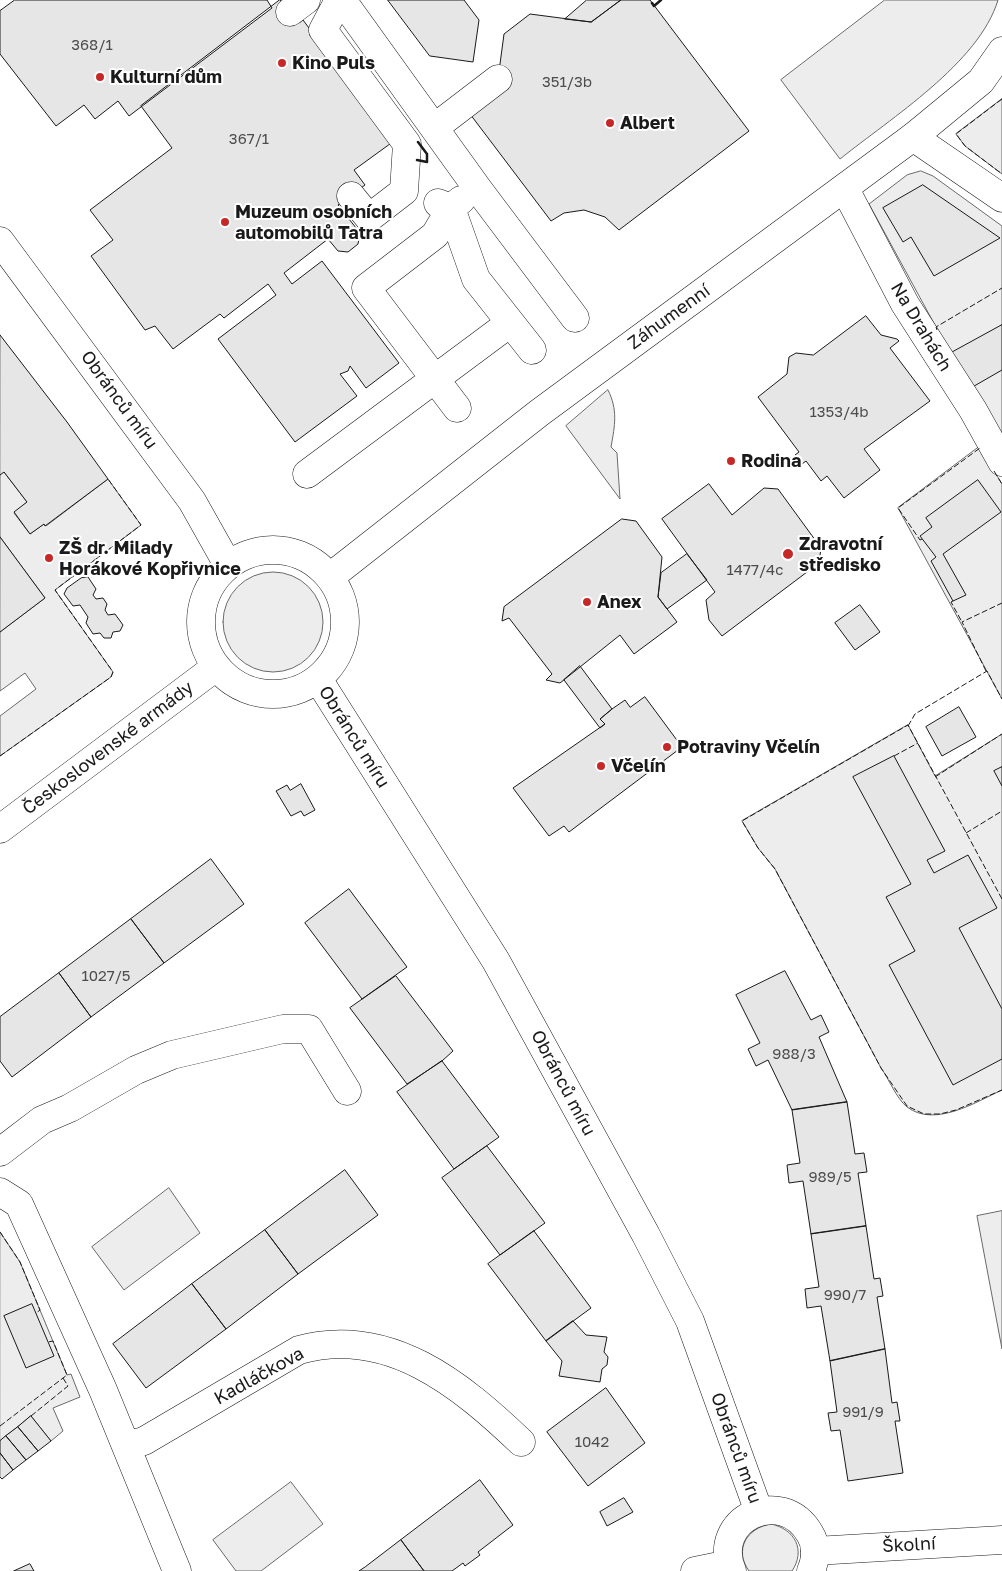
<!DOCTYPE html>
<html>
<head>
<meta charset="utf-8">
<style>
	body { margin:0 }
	canvas { display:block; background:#fff }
</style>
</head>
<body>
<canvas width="1002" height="1571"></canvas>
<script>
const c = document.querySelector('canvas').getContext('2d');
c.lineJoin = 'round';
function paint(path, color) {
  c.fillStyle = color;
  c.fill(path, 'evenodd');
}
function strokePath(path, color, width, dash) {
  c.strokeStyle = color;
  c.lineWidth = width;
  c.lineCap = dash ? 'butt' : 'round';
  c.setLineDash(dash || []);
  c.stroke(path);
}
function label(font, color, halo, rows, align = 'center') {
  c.font = font + ' "Golos Text",sans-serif';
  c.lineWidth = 4;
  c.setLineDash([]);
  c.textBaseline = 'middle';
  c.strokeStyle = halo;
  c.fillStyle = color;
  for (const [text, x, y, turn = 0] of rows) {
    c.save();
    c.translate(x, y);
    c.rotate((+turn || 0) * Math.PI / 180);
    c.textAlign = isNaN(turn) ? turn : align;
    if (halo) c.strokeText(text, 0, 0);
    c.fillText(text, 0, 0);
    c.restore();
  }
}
const green = new Path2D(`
	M885,0H998C979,63 891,118 840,159L781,80Z
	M1002,99V174L965,146L956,134Z
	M921,171L933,176L1002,226V444L936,327L869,204L907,175Z
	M608,390C618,410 615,425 611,447L617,453L620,499L566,426Z
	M979,447L1002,484V699L898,508Z
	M4,472L27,502L14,513L30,534L44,524L46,526L108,479L141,525L55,590L113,672L111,677L0,756V716L36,689L25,673L0,691V632L45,598L0,537V475Z
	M223 622a50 50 0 1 1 100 0a50 50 0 1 1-100 0Z
	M908,725L935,776L1002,734V1090C976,1102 935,1128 907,1107C896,1098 889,1079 881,1068L775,869L758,848L742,821Z
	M169,1188L200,1233L124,1290L92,1247Z
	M1002,1211V1349L977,1216Z
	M0,1232L20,1262L67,1375L71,1374L80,1397L53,1408L63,1431L51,1441L31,1416L0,1441Z
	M291,1482L323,1524L261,1571H236L213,1540Z
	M771,1524C795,1529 806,1550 792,1571H749C734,1550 746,1528 771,1524Z`);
paint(green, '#ededed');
strokePath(green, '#6a6a6a', 1);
const building = new Path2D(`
	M15,0H267L272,8L129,116L118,101L95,119L84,105L56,126L0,54V11Z
	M280,0L299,23L303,20L394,141L354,170L365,185L338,205L360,233L358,244L348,252L338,251L328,239L284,273L292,284L322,261L399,363L366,388L350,366L348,371L340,374L357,396L295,442L218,339L276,295L268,284L224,318L220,314L173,349L155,326L145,330L91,256L113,240L90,210L172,148L141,106Z
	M388,0H464L479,20L473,62L430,56Z
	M587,0H621L591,22L565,19Z
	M621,0H650L749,131L619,230L605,217L584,210L564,213L551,221L470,114L498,79L504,34L530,14L591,22Z
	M923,185L1000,238L934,276L911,237L903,242L883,208Z
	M866,316L881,335L897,339L899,341L890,348L930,401L864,449L880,470L844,498L827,476L821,481L806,461L802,464L795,455L799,452L758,397L787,374L789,357L796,353L813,355Z
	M1002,325V370L969,389L951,353Z
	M0,335L67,422L108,479L45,526L44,524L30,534L14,512L27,502L4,472L0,475Z
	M978,480L1001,512L943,554L966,595L953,601L931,561L936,557L920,536L932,527L926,518Z
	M709,484L732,515L764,488L778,489L821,548L819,563L722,636L709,620L706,600L715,592L662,519Z
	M622,519L636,521L662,557L658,597L677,622L634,654L620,635L560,683L546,680L552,674L509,618L502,621L504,607Z
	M0,537L45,598L0,632Z
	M687,554L707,580L667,609L658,597L661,573Z
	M88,577L96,589L93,595L96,599L103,598L107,604L105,610L108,615L115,614L123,625L120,631L113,632L111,638H104L100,633L93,634L86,623L88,617L80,605L73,606L64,594L67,588L81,578Z
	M860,605L880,632L855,650L835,623Z
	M580,666L612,709L600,719L605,724L600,728L564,680Z
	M645,697L682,747L569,832L564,826L549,836L513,788L605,724L600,719L612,709L625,700L630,707Z
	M959,707L976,737L942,756L926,727Z
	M894,756L945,851L927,860L934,873L968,855L997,908L959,928L1002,1009V1059L953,1085L889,965L915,951L886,897L911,884L853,777Z
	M1002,767V786L994,771Z
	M301,784L315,810L304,816L301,811L291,816L276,791L287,785L290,790Z
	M211,859L244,904L164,963L131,919Z
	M349,889L407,967L362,999L305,923Z
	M131,919L164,963L91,1017L59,973Z
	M785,971L811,1020L821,1015L829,1032L819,1037L847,1102L792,1110L768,1060L756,1066L748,1049L760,1043L736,995Z
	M59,973L91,1017L12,1077L0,1061V1017Z
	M396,976L453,1051L442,1061L407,1084L350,1008Z
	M442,1061L499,1137L454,1169L397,1092Z
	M847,1102L855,1154L864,1153L867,1172L858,1173L866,1226L811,1234L803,1181L789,1183L787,1165L800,1163L792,1110Z
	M487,1146L545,1223L500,1255L442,1178Z
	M345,1170L378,1215L298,1274L265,1230Z
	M866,1226L874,1279L880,1278L883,1296L877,1297L885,1349L830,1361L821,1306L807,1308L805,1289L819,1287L811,1234Z
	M265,1230L298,1274L226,1329L192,1284Z
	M534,1231L591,1308L546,1341L488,1264Z
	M192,1284L226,1329L146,1388L113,1344Z
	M32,1304L54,1356L26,1368L4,1316Z
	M573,1321L586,1335L607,1337L604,1352L608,1357L607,1365L602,1369L600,1382L559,1376L562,1361L546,1341Z
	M885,1349L892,1403L897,1402L900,1421H895L903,1473L848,1481L840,1430L831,1431L828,1413L837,1412L830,1361Z
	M606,1388L645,1443L588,1486L547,1432Z
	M31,1416L51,1441L38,1451L18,1427Z
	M18,1427L38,1451L26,1460L6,1436Z
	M6,1436L26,1460L13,1470L0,1453V1441Z
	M0,1453L13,1470L2,1479L0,1477Z
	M480,1480L513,1525L478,1552L480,1555L465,1566L463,1563L452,1571H424L401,1540Z
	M624,1498L633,1512L607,1526L600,1512Z
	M401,1540L424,1571H359L365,1567Z
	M30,1564L34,1571H14Z`);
paint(building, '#e6e6e6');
strokePath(building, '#1a1a1a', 1);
const minor = new Path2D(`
	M339,0L323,30L407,144L404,191L369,218L351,196
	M342,0L478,189L575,318
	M290,12L306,0
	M434,128L498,79
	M913,137L1002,198
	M845,189L905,304L973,410L1002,462
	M461,200L451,208L476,279L532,350
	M438,203L451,208L435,235L366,288L457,408
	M0,241L192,501L228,565
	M307,474L510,323
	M0,1152L42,1120L70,1108L136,1070L172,1055L283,1029H309L347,1091
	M0,1192L19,1204L103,1390L177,1571
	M126,1446L144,1441L299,1350C389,1325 461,1385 521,1442
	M815,1551L1002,1540
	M695,1571L729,1564`);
const major = new Path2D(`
	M201 622a72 72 0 1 1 144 0a72 72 0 1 1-144 0Z
	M330,577L539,413L913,137L981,81L1002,51
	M318,679L496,961L646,1235L690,1321L759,1512
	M0,829L216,667
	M732,1571C710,1519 782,1485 810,1534C817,1545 816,1559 811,1571`);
strokePath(minor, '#1a1a1a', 29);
strokePath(major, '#1a1a1a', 29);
strokePath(minor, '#fff', 28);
strokePath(major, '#fff', 28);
strokePath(new Path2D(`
	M1002,99L956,134L965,146L1002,174
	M937,330L936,327L1002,288
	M994,471L1002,484
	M922,539L920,540L898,508L980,448
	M953,601L951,602L962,622
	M986,671L962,622L1002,603
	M908,726L915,714L987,671L1002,699
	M0,756L111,677L113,672L55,590L141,525L108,479
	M894,756L918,743
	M935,777L1002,734
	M966,833L1002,811
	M1002,899L908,725L742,821L758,848L775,869L881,1068L907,1106L924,1114H940L956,1110L1002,1090
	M0,1232L20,1262L40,1310L36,1313
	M31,1416L68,1386L63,1378
	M0,1426L67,1375L53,1341L48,1342`), '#1a1a1a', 1, [6, 2.5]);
strokePath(new Path2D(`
	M652,3L654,6L661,0
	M417,160L427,162V154L418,142`), '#1a1a1a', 2.5);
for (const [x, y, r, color] of [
	[282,63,5,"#c62828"],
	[100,77,5,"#c62828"],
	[610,123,5,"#c62828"],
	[225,222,5,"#c62828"],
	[731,461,5,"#c62828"],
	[788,554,6,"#c62828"],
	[49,558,5,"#c62828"],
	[587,602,5,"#c62828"],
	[667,747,5,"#c62828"],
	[601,766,5,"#c62828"]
]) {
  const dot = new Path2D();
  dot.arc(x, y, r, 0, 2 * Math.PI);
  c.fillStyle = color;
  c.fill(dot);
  strokePath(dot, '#fff', 2);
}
label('15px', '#4d4d4d', null, [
	["368/1",92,45],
	["351/3b",567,82],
	["367/1",249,139],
	["1353/4b",839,412],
	["1477/4c",755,570],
	["1027/5",106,976],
	["988/3",794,1054],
	["989/5",830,1177],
	["990/7",845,1295],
	["991/9",863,1412],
	["1042",592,1442]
]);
label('bold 18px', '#1a1a1a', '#fff', [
	["Kino Puls",292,63],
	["Kulturní dům",110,77],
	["Albert",620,123],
	["Muzeum osobních",235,212],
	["automobilů Tatra",235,233],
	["Rodina",741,461],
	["Zdravotní",799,544],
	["středisko",799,565],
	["ZŠ dr. Milady",59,548],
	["Horákové Kopřivnice",59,569],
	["Anex",597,602],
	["Potraviny Včelín",677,747],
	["Včelín",611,766]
], 'left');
label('18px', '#1a1a1a', '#fff', [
	["Záhumenní",669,317,-36],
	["Na Drahách",921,327,59],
	["Obránců míru",119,400,54],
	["Obránců míru",354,737,58],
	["Československé armády",108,748,-37],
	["Obránců míru",563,1083,62],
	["Kadláčkova",259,1376,-29],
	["Obránců míru",736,1448,70],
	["Školní",909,1545,-3]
]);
</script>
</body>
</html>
